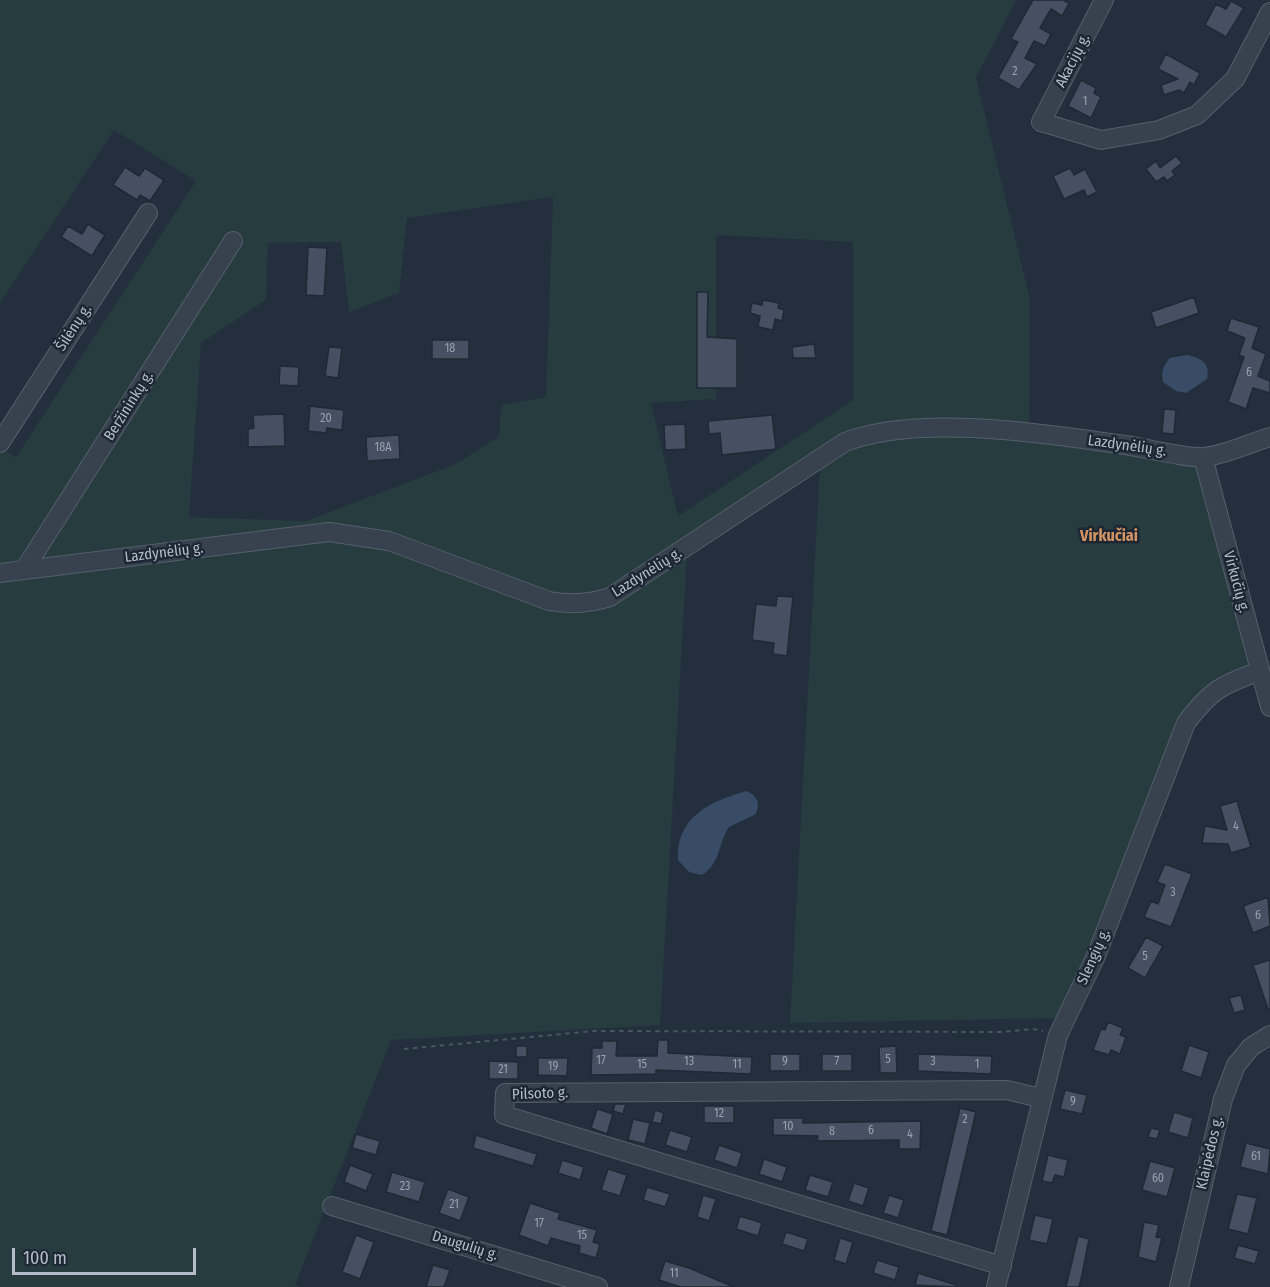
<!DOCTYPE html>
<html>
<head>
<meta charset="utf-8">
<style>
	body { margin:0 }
	#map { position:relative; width:1270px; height:1287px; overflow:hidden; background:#242f3e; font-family:"Fira Sans Condensed",sans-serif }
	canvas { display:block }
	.scale { position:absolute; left:12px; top:1248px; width:184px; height:27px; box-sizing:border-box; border:3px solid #b4bcc9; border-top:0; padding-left:8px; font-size:18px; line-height:21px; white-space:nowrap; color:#b4bcc9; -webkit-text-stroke:4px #1d2633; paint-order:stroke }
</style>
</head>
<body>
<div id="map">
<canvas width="1270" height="1287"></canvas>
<div class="scale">100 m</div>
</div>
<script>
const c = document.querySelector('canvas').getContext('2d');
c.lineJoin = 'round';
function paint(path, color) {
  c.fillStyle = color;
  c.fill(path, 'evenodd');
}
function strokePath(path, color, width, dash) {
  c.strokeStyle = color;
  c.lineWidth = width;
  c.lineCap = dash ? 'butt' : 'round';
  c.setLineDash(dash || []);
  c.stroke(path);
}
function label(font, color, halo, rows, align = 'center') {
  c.font = font + ' "Fira Sans Condensed",sans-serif';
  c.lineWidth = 5;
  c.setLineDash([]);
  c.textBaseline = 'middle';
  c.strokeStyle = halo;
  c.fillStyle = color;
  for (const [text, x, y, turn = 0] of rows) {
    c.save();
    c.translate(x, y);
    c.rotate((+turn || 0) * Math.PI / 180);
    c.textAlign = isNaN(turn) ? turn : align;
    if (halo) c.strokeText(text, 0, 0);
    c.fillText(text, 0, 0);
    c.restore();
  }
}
paint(new Path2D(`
	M0,0H1016L976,78L1030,299L1029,428C970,424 911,415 854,431L603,592L565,597L357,528L0,566V447L16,457L196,181L114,130L0,303ZM553,197L546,397L501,405L499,436L456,464L306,521L189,517L201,343L266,300L268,243L341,242L349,312L399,293L407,218ZM716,235L853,242V400L678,516L651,403L716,399Z
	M982,435L1097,449L1199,466L1251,667L1202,692L1059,1018L790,1023L820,465L835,455L882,437Z
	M318,540L384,546L567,610L687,554L660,1025L391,1040L295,1285L300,1287H0V579Z`), '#263c3f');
paint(new Path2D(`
	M1187,355C1201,358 1211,363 1207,379L1186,393L1176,391L1163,382C1161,371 1163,366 1170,358Z
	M747,791C758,797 760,803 756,814L729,827C718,843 721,863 702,875L689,872L678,860C676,817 710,801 747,791Z`), '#394c67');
const building = new Path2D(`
	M1033,0H1063L1069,3L1062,16L1051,9L1040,28L1051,34L1045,46L1034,41L1025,58L1037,64L1019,90L998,78L1018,42L1011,39Z
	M1231,1L1244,8L1226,37L1205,25L1216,4L1226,9Z
	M1166,54L1200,73L1194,85L1190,82L1184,93L1179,90L1164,95L1161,85L1178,79L1158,69Z
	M1081,80L1096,88L1094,93L1101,97L1091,118L1068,106Z
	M1176,156L1182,163L1172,171L1175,175L1167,181L1164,177L1156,182L1146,169L1156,161L1160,168Z
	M125,167L139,176L145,168L164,180L150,201L140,195L137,200L113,185Z
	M1070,168L1074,175L1085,169L1097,192L1087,197L1084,190L1064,199L1053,176Z
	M88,224L105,235L92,256L61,237L68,226L82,234Z
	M308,247L327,248L324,296L306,295Z
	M697,292H708L707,337L737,339V388H697Z
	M1194,297L1199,313L1156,328L1151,312Z
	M763,300L779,303L778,308L784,310L782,321L775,319L773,330L758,327L760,316L750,313L752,303L762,305Z
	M1231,318L1259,327L1252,348L1266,354L1258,376L1270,381V393L1253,388L1246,409L1228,402L1244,357L1239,355L1245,338L1227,331Z
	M432,340H469V359H432Z
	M814,344L816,358H793L792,347Z
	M329,347L342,348L338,378L325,376Z
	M280,366L299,367L298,386L279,385Z
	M310,406L344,410L342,430L327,428L326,433L308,431Z
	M1164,409L1176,410L1174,434L1162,433Z
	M284,414L285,446L248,447V429L254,428L253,415Z
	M772,415L776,449L722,455L720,433L709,434L708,421Z
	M685,424L686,449L665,450L664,425Z
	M399,435L400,459L367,461L366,437Z
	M777,596L793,597L787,656L773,654L774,643L752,640L756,604L776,606Z
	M1237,801L1251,847L1231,853L1228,844L1202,843L1205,826L1227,830L1220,806Z
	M1165,864L1192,874L1171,927L1144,917L1151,901L1158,904L1165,885L1157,882Z
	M1268,897L1270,926L1253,933L1243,906Z
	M1146,937L1163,946L1145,978L1128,968Z
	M1270,960V1009H1268L1253,965Z
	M1241,995L1245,1010L1234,1013L1229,998Z
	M1108,1022L1123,1028L1120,1035L1126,1037L1120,1054L1111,1050L1109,1055L1093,1050L1101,1029L1105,1030Z
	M658,1040H668V1053L752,1057L751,1074L656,1070V1074L591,1075L592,1048H602V1041H617L616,1056H657Z
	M1189,1045L1209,1052L1201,1078L1181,1071Z
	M516,1046H527V1057H516Z
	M896,1046L897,1073H880L879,1047Z
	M770,1054H800V1071H770Z
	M822,1054H852V1071H822Z
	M918,1054L992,1056L991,1074L918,1071Z
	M538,1058H568L567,1076L538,1075Z
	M489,1061L518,1062V1079H489Z
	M1065,1090L1087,1095L1082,1114L1060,1109Z
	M615,1104H626L623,1114L613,1111Z
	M704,1106H734V1123H704Z
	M960,1108L976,1112L947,1235L931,1231Z
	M597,1109L613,1114L607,1134L591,1128Z
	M655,1110L664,1113L661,1124L652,1122Z
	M1174,1112L1193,1118L1188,1138L1168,1132Z
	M773,1118H803V1123L921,1121L920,1149H899V1140L817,1141L818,1136L773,1135Z
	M633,1119L650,1123L645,1144L628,1140Z
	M1151,1128L1160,1130L1157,1139L1148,1137Z
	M670,1130L692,1137L687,1152L665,1145Z
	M356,1134L380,1141L376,1155L352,1148Z
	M476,1135L537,1154L533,1166L473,1148Z
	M1246,1143L1270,1149L1268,1174L1240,1167Z
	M719,1145L742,1153L737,1168L714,1160Z
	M1048,1155L1068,1160L1064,1177L1055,1175L1052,1183L1042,1181Z
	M764,1159L787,1167L782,1182L759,1174Z
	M562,1160L584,1167L580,1180L558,1173Z
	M1150,1161L1175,1168L1167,1197L1142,1190Z
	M350,1165L373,1174L366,1191L344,1182Z
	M608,1169L627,1175L620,1196L601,1190Z
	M392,1172L425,1182L419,1202L386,1192Z
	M810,1175L833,1182L828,1197L805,1190Z
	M854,1183L869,1188L863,1206L848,1201Z
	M647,1187L670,1194L665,1207L643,1200Z
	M448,1189L469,1197L460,1221L439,1213Z
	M1237,1194L1257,1198L1248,1234L1228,1229Z
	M703,1195L716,1199L709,1221L697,1217Z
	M889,1195L904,1200L898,1218L883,1213Z
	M530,1203L560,1213L558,1219L597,1230L593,1242L600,1244L596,1258L579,1253L580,1246L551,1238L548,1246L519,1235Z
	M1035,1215L1053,1219L1047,1244L1029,1240Z
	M740,1216L762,1223L758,1236L736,1229Z
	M1144,1222L1159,1225L1156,1237L1162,1238L1156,1262L1138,1257Z
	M786,1232L808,1239L804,1251L782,1244Z
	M356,1235L374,1242L360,1279L342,1272Z
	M1078,1236L1089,1239L1082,1275L1079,1287H1066Z
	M840,1238L853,1242L846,1264L834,1260Z
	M1238,1245L1259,1251L1255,1264L1234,1258Z
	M877,1260L899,1267L895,1280L873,1273Z
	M665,1261L689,1268L734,1287H681L659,1280Z
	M433,1265L450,1270L444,1287H426Z
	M918,1273L956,1285V1287L915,1285Z`);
paint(building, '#455162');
strokePath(building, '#1f2835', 1.5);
const minor = new Path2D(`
	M1104,0L1041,122L1101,140L1159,130L1197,115L1235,79L1270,12
	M0,443L148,213
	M1203,457L1270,707
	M24,570L233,241
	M0,573L329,532L389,541L549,601C571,605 589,604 610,597L845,442C918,414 1040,433 1118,444C1138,446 1187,459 1204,457C1226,455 1249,443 1270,437
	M332,1206L598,1287
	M1002,1266L504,1115L505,1093L1007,1090L1040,1098
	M996,1287L1058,1035L1096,956L1186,723C1211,690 1221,685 1260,671
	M1179,1287L1223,1099L1236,1065L1251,1047L1270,1035`);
strokePath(minor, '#565f6c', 20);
strokePath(new Path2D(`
	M404,1049L594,1031L1002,1032L1033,1029L1043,1031`), '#44595c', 2, [4.5, 4.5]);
strokePath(minor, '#38414e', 18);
label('12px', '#98a1af', null, [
	["2",1015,72],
	["1",1085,102],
	["18",450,349],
	["6",1249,373],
	["20",326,419],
	["18A",383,448],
	["4",1236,827],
	["3",1173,893],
	["6",1258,916],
	["5",1145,957],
	["5",888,1060],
	["17",601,1061],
	["13",689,1062],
	["9",785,1062],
	["7",837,1062],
	["3",933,1062],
	["15",642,1065],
	["11",737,1065],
	["1",977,1065],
	["19",553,1067],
	["21",503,1070],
	["9",1073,1102],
	["12",719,1114],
	["2",965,1120],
	["10",788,1127],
	["6",871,1131],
	["8",832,1132],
	["4",910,1135],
	["61",1256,1157],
	["60",1158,1179],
	["23",405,1187],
	["21",454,1205],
	["17",539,1224],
	["15",582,1236],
	["11",674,1274]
]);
label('15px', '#b4bcc9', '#1d2633', [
	["Akacijų g.",1073,61,-63],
	["Šilėnų g.",74,328,-57],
	["Beržininkų g.",129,406,-58],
	["Lazdynėlių g.",1127,446,8],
	["Lazdynėlių g.",164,553,-7],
	["Lazdynėlių g.",647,573,-32],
	["Virkučių g.",1236,582,75],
	["Slengių g.",1094,957,-66],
	["Pilsoto g.",540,1094,-2],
	["Klaipėdos g.",1210,1153,-77],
	["Daugulių g.",465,1246,17]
]);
label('bold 16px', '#d59563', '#1d2633', [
	["Virkučiai",1109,537]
]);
</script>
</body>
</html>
